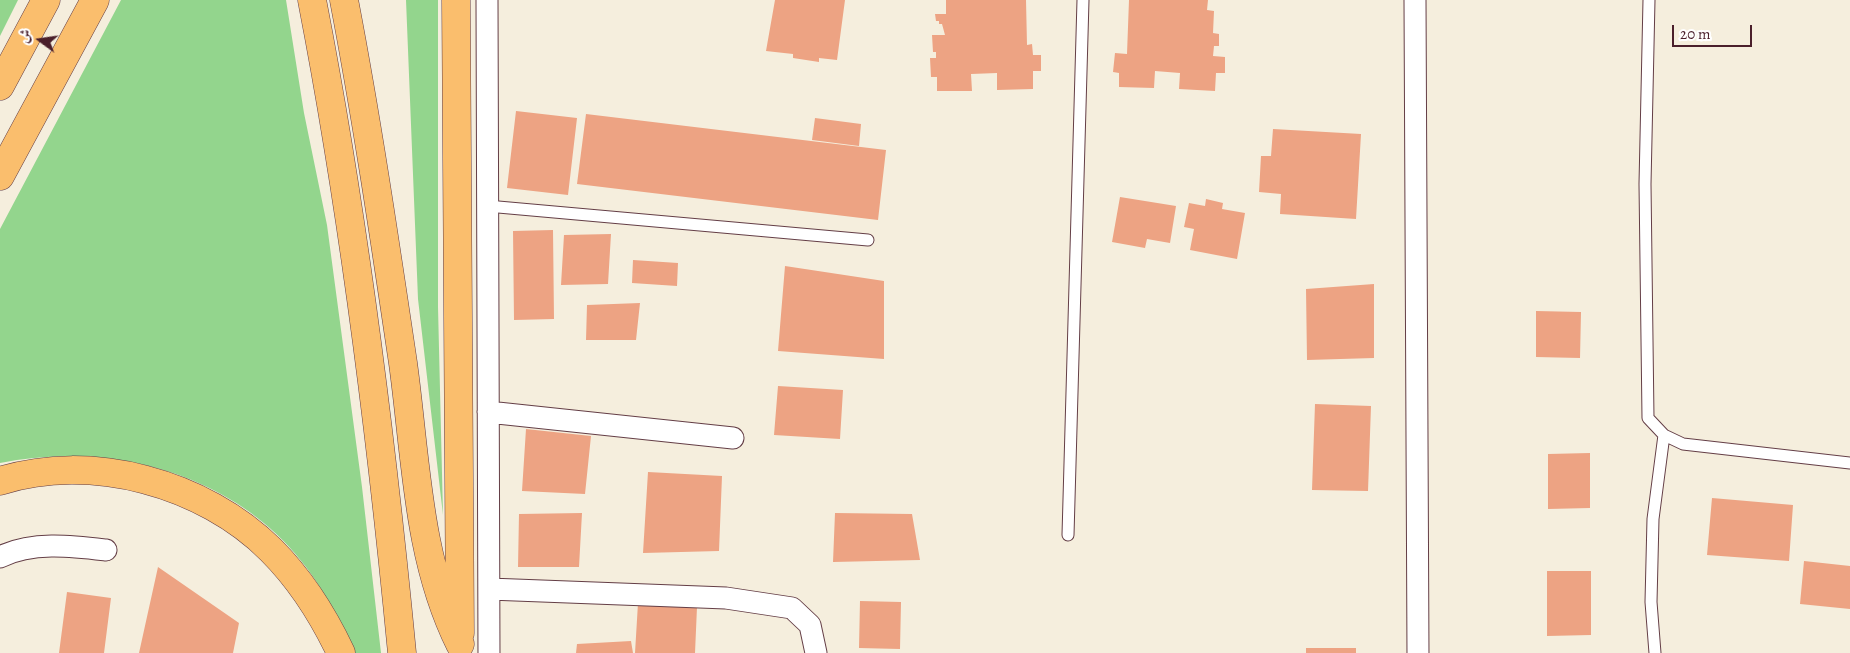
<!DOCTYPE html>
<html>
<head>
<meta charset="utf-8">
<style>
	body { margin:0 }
	#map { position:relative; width:1850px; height:653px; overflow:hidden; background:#f5eedd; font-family:Alegreya,Amiri,serif }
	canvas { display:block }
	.north { position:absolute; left:15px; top:15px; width:50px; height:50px; -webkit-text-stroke:4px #fff; paint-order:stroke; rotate:284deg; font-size:14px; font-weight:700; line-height:20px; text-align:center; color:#4a1f2b }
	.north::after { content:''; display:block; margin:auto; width:18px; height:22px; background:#4a1f2b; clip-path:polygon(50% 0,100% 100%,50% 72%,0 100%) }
	.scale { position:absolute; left:1672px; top:25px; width:80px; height:22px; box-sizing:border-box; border:2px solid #4a1f2b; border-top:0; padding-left:6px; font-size:15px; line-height:18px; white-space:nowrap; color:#4a1f2b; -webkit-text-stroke:4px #fff; paint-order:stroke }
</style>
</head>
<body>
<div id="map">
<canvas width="1850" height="653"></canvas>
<div class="north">ش</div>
<div class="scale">20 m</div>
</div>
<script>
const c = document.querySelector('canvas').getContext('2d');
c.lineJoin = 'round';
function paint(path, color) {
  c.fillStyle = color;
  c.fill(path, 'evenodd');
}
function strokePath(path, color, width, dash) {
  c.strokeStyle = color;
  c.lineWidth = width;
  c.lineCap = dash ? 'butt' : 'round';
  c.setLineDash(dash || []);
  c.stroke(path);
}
paint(new Path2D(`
	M0,0H18L0,36Z
	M121,0H286L304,113L327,225L362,487L381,653H353C340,623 326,593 306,567C235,473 111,441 0,463V229Z
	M406,0H438V307L443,515L418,299Z`), '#93d58d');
paint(new Path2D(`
	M775,0H845L837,60L819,58V62L793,58V54L766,51Z
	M946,0H1026L1027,45L1032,44L1033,55H1041V71H1033V89L997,90V73L971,74L972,91H937V77H931L930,58H936V52H933L932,35H945L942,24H939V21H936L935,14H946Z
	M1129,0H1208L1207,10L1214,11L1213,33L1219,34V46H1214L1213,56L1225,57V73H1216L1215,91L1179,89L1180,73L1155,71L1154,88L1119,87V73L1113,72L1115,53L1127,54Z
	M516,111L577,118L568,195L507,188Z
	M586,114L886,150L878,220L577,184Z
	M815,118L861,124L859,146L812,140Z
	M1273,129L1361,134L1356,219L1280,214L1281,194L1259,192L1261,156H1271Z
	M1120,197L1176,206L1170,243L1147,239L1145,248L1112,242Z
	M1206,199L1223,203L1222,209L1245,213L1237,259L1190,250L1194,229L1184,227L1189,203L1205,206Z
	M553,230L554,319L514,320L513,231Z
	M611,234L608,284L561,285L564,235Z
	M633,260L678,263L677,286L632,283Z
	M785,266L884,281V359L778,351Z
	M1374,284V358L1307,360L1306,289Z
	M640,303L636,340H586L587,305Z
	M1536,311L1581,312L1580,358L1536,357Z
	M778,386L843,390L840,439L774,435Z
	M1315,404L1371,406L1368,491L1312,490Z
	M526,429L591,436L585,494L522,491Z
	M1590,453V508L1548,509V454Z
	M648,472L722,476L719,551L643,553Z
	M1712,498L1793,505L1789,561L1707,555Z
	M582,513L579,567H518L519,514Z
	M835,513L912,514L920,560L833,562Z
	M1804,561L1850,566V609L1800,604Z
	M158,567L239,623L233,653H139Z
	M1547,571H1591V635L1547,636Z
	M67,592L111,598L104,653H59Z
	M860,601L901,602L900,649L859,648Z
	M638,603L697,607L695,653H635Z
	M631,641L633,653H576L577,644Z
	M1306,648H1356V653H1306Z`), '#eda383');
const lane = new Path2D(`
	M1649,0L1645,184L1648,418L1664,435L1683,444L1850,463
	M487,206L868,240
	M1068,535L1083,0
	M1655,653L1651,602L1653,519L1664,435`);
const street = new Path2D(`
	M487,0L489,653
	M1415,0L1418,653
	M488,412L733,438
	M0,557C32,541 72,546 106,550
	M489,589L726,598L792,608L810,625L816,653`);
const highway = new Path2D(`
	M312,0C354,216 381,434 402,653
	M344,0C367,120 385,242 403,363C416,457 417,558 460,644
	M456,0L460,633
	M0,86L46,0
	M0,176L95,0
	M0,481C91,452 204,483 271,550C301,580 323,615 341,653`);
strokePath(lane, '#643e46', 13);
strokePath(street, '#643e46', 23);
strokePath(highway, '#643e46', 29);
strokePath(lane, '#fff', 11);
strokePath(street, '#fff', 21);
strokePath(highway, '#fabe6d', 28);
</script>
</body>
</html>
